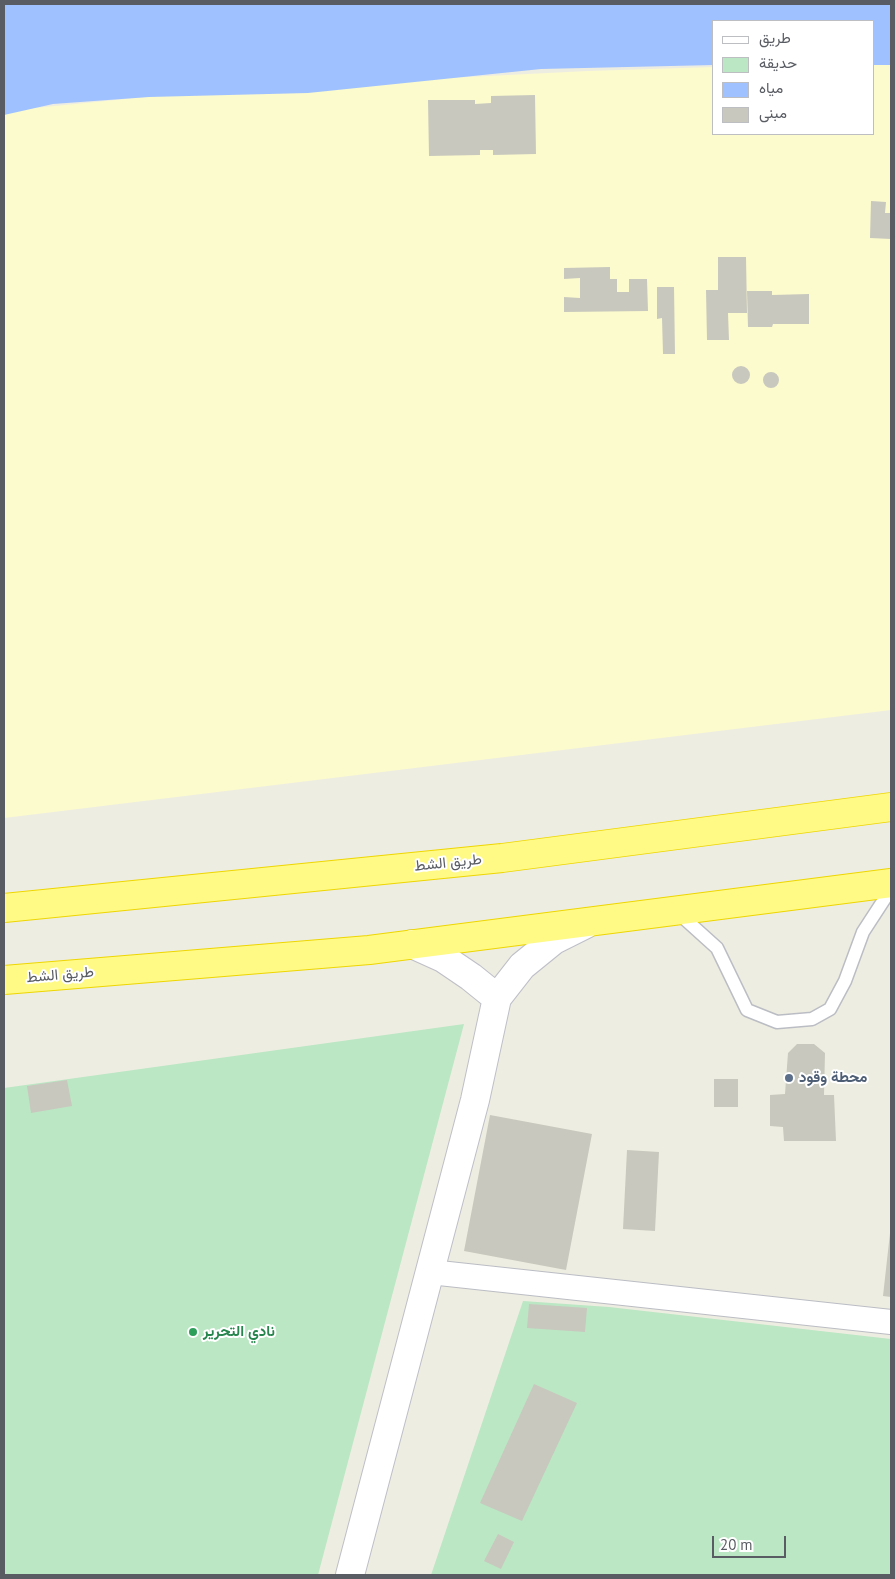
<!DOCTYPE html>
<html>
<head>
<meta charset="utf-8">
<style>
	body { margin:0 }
	#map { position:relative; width:895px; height:1579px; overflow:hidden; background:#eeede1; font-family:"PT Sans",Vazirmatn,sans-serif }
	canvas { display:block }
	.frame { position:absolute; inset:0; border:5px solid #595c63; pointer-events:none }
	.legend { position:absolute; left:712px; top:20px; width:162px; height:115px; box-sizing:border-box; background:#fff; border:1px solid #bdbec1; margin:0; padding:6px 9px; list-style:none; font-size:15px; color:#595c63 }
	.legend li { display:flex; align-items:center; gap:10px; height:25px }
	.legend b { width:25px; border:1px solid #bdbec1 }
	.scale { position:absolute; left:712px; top:1536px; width:74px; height:22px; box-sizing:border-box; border:2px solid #595c63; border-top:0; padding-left:6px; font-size:15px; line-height:18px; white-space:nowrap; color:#595c63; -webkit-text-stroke:4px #fff; paint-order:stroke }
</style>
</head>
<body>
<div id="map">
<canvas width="895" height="1579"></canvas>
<div class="frame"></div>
<ul class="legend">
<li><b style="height:6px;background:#fff"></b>طريق</li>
<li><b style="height:14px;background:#bbe7c4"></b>حديقة</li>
<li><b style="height:14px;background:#9fc1ff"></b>مياه</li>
<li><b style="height:14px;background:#c8c8be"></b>مبنى</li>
</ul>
<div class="scale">20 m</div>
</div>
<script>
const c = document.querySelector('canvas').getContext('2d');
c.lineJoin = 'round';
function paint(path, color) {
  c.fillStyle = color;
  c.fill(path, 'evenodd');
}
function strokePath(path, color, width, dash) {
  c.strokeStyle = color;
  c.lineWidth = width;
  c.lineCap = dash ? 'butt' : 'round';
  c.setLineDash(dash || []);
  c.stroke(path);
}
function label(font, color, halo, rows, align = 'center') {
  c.font = font + ' "PT Sans",Vazirmatn,sans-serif';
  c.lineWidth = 4;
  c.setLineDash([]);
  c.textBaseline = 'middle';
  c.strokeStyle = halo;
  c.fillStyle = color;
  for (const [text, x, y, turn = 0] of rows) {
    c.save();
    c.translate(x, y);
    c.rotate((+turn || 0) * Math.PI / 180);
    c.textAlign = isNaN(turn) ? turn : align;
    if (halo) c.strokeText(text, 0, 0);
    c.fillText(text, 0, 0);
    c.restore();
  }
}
paint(new Path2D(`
	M464,1024L318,1575H4V1088Z
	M523,1301L609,1307L891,1339V1575H431Z`), '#bbe7c4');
paint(new Path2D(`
	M874,62L891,64V710L4,818V111L227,89L588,71L714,67V134H874Z`), '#fcfbcd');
paint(new Path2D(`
	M4,4H891V65H874V21H714V65L541,69L308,93L149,97L53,104L4,115Z`), '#9fc1ff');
paint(new Path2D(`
	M535,95L536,154L493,155V150H480V155L429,156L428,100H475V104L491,103V96Z
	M871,201L886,202L885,213H891V239L870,238Z
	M718,257H746L747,313H728L729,340H707L706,290H718Z
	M610,267V279H617V292H629V279H647L648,311L564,312V297L580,298V278L564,279V268Z
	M657,287H674L675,354H663L662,318L657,319Z
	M747,291H772V295L809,294V324H773L772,327H748Z
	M732 375a9 9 0 1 1 18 0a9 9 0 1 1-18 0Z
	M763 380a8 8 0 1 1 16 0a8 8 0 1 1-16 0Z
	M797,1044H814L825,1053L824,1095H834L836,1141H784L783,1127L770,1126V1095L785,1094L788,1053Z
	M714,1079H738V1107H714Z
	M67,1080L72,1106L31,1113L27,1086Z
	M490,1115L592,1134L566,1270L464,1251Z
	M627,1150L659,1152L655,1231L623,1229Z
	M890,1233H891V1297L883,1296Z
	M529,1304L587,1308L585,1332L527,1328Z
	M534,1384L577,1403L522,1521L480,1503Z
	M498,1534L514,1542L501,1569L484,1561Z`), '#c8c8be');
const lane = new Path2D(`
	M676,911L717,948L747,1010L777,1022L812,1019L830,1009L845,981L863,932L891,889`);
const street = new Path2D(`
	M430,1272L891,1322`);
const secondary = new Path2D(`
	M412,944L443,958L471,977L497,998
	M350,1575L475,1100L497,998L522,966L554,940L586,924`);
const highway = new Path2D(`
	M4,908L502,858L891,807
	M4,980L369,950L891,883`);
strokePath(lane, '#bbbdc4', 15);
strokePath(street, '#bbbdc4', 26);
strokePath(secondary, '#bebfc8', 30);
strokePath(highway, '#eed600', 30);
strokePath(lane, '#fff', 12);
strokePath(street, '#fff', 24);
strokePath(secondary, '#fff', 28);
strokePath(highway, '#fffa86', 28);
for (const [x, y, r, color] of [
	[789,1078,5,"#5c6f8a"],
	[193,1332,5,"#2e9e5b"]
]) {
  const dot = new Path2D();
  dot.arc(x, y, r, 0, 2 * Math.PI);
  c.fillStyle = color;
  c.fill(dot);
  strokePath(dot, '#fff', 2);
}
label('15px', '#595c63', '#fff', [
	["طريق الشط",448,863,-6],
	["طريق الشط",60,975,-5]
]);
label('bold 15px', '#4e5e75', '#fff', [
	["محطة وقود",799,1078]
], 'left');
label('bold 15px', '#27864d', '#fff', [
	["نادي التحرير",203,1332]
], 'left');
</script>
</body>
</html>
